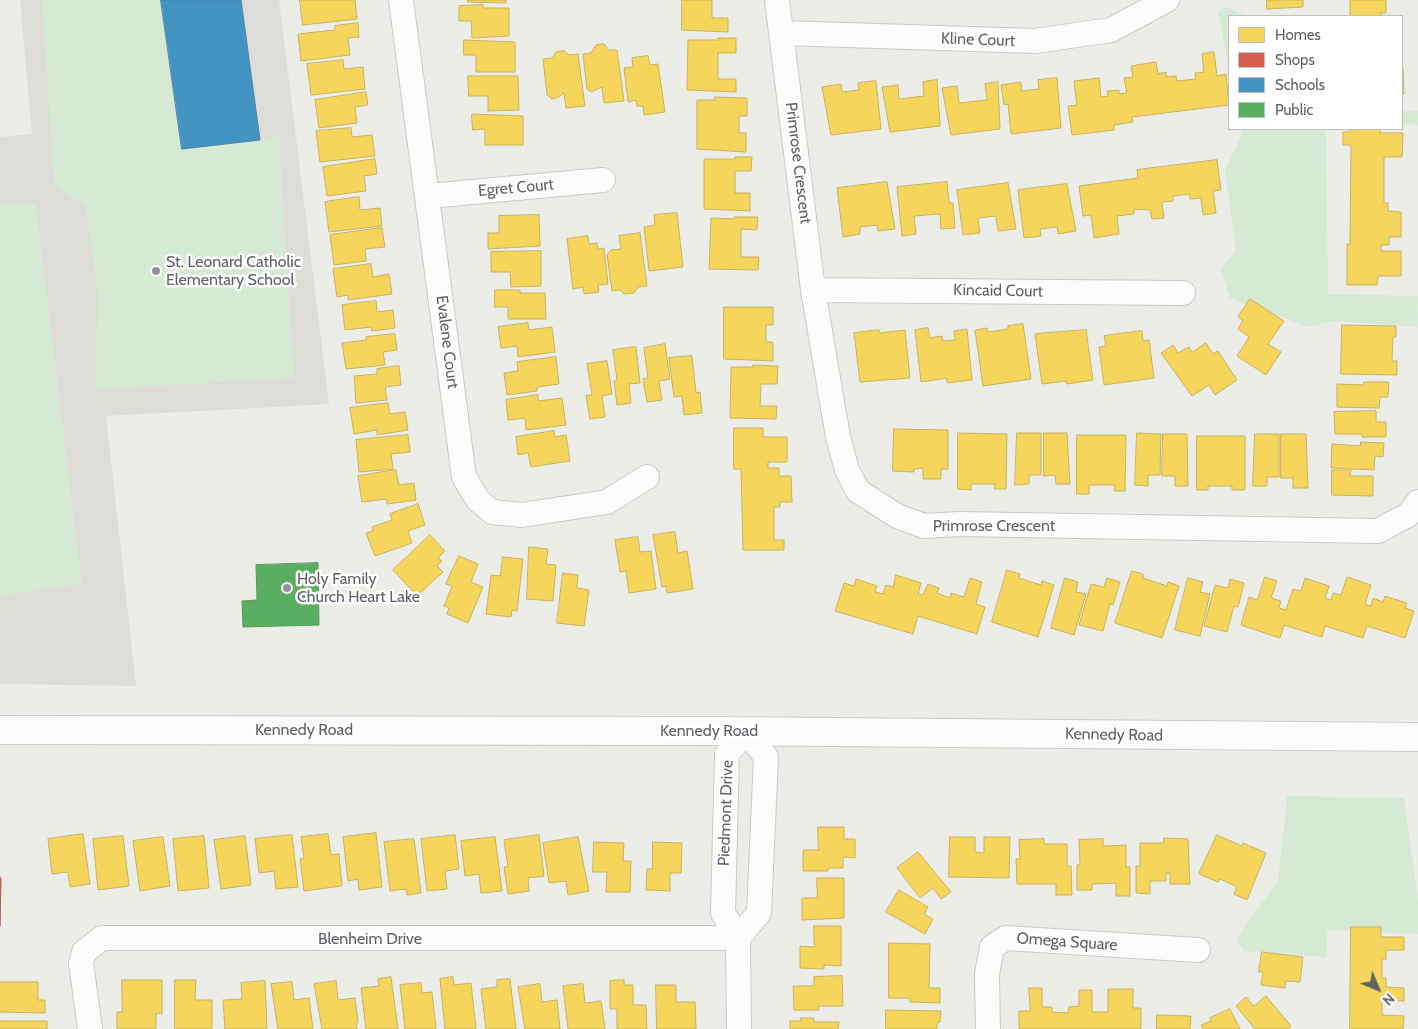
<!DOCTYPE html>
<html>
<head>
<meta charset="utf-8">
<style>
	body { margin:0 }
	#map { position:relative; width:1418px; height:1029px; overflow:hidden; background:#edede8; font-family:Cabin,sans-serif }
	canvas { display:block }
	.legend { position:absolute; left:1228px; top:15px; width:175px; height:115px; box-sizing:border-box; background:#fff; border:1px solid #bfc0c2; margin:0; padding:6px 9px; list-style:none; font-size:15px; color:#5e6166 }
	.legend li { display:flex; align-items:center; gap:10px; height:25px }
	.legend b { width:25px; border:1px solid #bfc0c2 }
	.north { position:absolute; left:1353px; top:964px; width:50px; height:50px; -webkit-text-stroke:4px #fff; paint-order:stroke; rotate:135deg; font-size:14px; font-weight:700; line-height:20px; text-align:center; color:#5e6166 }
	.north::after { content:''; display:block; margin:auto; width:18px; height:22px; background:#5e6166; clip-path:polygon(50% 0,100% 100%,50% 72%,0 100%) }
</style>
</head>
<body>
<div id="map">
<canvas width="1418" height="1029"></canvas>
<ul class="legend">
<li><b style="height:14px;background:#f6d55c"></b>Homes</li>
<li><b style="height:14px;background:#d6604d"></b>Shops</li>
<li><b style="height:14px;background:#4393c3"></b>Schools</li>
<li><b style="height:14px;background:#5aae61"></b>Public</li>
</ul>
<div class="north">N</div>
</div>
<script>
const c = document.querySelector('canvas').getContext('2d');
c.lineJoin = 'round';
function paint(path, color) {
  c.fillStyle = color;
  c.fill(path, 'evenodd');
}
function strokePath(path, color, width, dash) {
  c.strokeStyle = color;
  c.lineWidth = width;
  c.lineCap = dash ? 'butt' : 'round';
  c.setLineDash(dash || []);
  c.stroke(path);
}
function label(font, color, halo, rows, align = 'center') {
  c.font = font + ' Cabin,sans-serif';
  c.lineWidth = 5;
  c.setLineDash([]);
  c.textBaseline = 'middle';
  c.strokeStyle = halo;
  c.fillStyle = color;
  for (const [text, x, y, turn = 0] of rows) {
    c.save();
    c.translate(x, y);
    c.rotate((+turn || 0) * Math.PI / 180);
    c.textAlign = isNaN(turn) ? turn : align;
    if (halo) c.strokeText(text, 0, 0);
    c.fillText(text, 0, 0);
    c.restore();
  }
}
paint(new Path2D(`
	M20,0H279L329,404L106,416L136,686L0,684V137L32,134Z`), '#dddcd7');
paint(new Path2D(`
	M42,0H161L182,149L260,140L279,135L294,378L95,389L98,296L86,207L54,184Z
	M1224,7L1248,16H1229V68L1218,12Z
	M1402,111H1418V125L1402,124Z
	M1241,129H1326L1328,294L1418,296L1417,327L1334,321L1308,327L1230,298L1221,268L1236,252L1225,170L1242,135Z
	M0,204H36L82,584L0,596Z
	M1287,796L1404,798L1418,900V934L1327,930V957L1244,951L1236,939L1278,881Z`), '#d6e9d5');
const homes = new Path2D(`
	M300,0H355L357,19L303,25Z
	M468,0H506V3L468,2Z
	M682,0H712V18H728V32L682,30Z
	M1267,0H1303V7L1267,9Z
	M1351,0H1386V13H1381V16H1350V1Z
	M483,5V8H509V36L472,38L471,21H459V6Z
	M358,23L359,37L348,38L350,55L301,61L298,34L335,30V26Z
	M718,38H736V53H718V79H736V92L687,90L688,40H718Z
	M464,40L515,42V72H476V55H464Z
	M604,44L609,50H617L624,101L604,103L602,87L591,92L587,89L583,54L591,53L596,45Z
	M564,51L569,55L578,54L585,106L566,108L564,93L559,97L552,99L547,95L543,59L552,58L556,52Z
	M1214,52L1217,76L1226,74L1229,105L1132,117L1133,122L1114,125V130L1072,135L1068,106L1077,105L1074,81L1099,78L1101,97L1108,96L1107,91L1119,90V94L1127,93L1124,78L1133,77L1131,66L1156,62L1158,74L1166,72L1167,77L1176,76L1177,81L1196,79L1195,73L1204,72L1202,54Z
	M648,56L650,65L658,64L665,112L644,115L643,106H637L636,100L628,102L624,68L633,67L632,58Z
	M343,60L344,69L363,67L365,89L311,95L307,64Z
	M1402,68H1403L1404,94H1402Z
	M468,76H518L519,110L488,111V96H469Z
	M1057,78L1061,128L1011,134L1008,104L1004,105L1001,85L1021,82L1022,91L1039,89L1038,80Z
	M937,80L940,126L890,132L882,87L898,85L899,99L924,96L923,82Z
	M876,81L881,129L831,135L822,87L841,84L842,92L859,90L858,83Z
	M998,82L1000,129L951,135L942,88L957,86L959,103L987,100L985,84Z
	M366,92L368,105L355,107L357,123L319,128L315,100Z
	M715,97L747,98V116H739V133H746V152L697,149V100H715Z
	M472,114L523,116V145H485V129L473,130Z
	M351,128L352,137L372,135L375,156L320,162L316,131Z
	M1350,129H1380V133H1403L1402,157H1384V203H1388V211L1401,212V237H1389V245H1381V251H1401V276H1378L1377,285H1347V244H1350L1351,145H1343V132H1350Z
	M735,157H752L751,171H735V193H750V211L704,209V159H735Z
	M375,159L377,174L364,176L366,191L327,196L323,167Z
	M1217,160L1221,190L1213,191L1216,213L1203,215L1201,198L1190,199V194L1173,196V201L1162,202L1164,218L1152,219L1150,210L1134,209V214L1117,216L1119,234L1094,238L1091,215L1083,216L1079,186L1138,178L1137,170Z
	M887,182L895,229L878,231L877,225L860,227V234L843,237L837,188Z
	M947,182L949,203H953L955,228L941,229L940,214L914,216L916,234L902,236L897,187Z
	M1008,183L1016,229L998,231L996,216L978,218L980,233L963,235L957,190Z
	M1067,184L1076,231L1058,234L1057,227L1040,229L1041,236L1024,238L1018,190Z
	M359,197L360,210L380,208L382,226L329,232L325,202Z
	M677,213L683,267L649,271L644,227L655,225L654,215Z
	M539,215L540,246L488,249V233H499V216Z
	M734,217H758L757,230L741,229V257H759L758,270L709,269L711,218L734,219Z
	M382,228L385,247L365,249L366,261L334,265L330,235Z
	M640,233L647,286L638,287L634,293L624,294L620,290L612,291L607,255L611,250L621,249L619,236Z
	M588,236L589,244L597,243L598,249L604,248L608,284L598,285L599,292L584,294L583,287L573,289L567,239Z
	M541,251V286L511,287L510,272H491V252Z
	M371,264L373,277L389,274L392,294L348,300V295L337,297L333,269Z
	M495,290H520V293H545L546,319H508V307H495Z
	M1250,299L1284,321L1268,344L1281,352L1266,375L1237,356L1249,337L1238,329L1243,320L1238,317Z
	M376,301L377,312L393,310L395,328L372,331L371,327L345,330L342,305Z
	M724,307H773V325H766V342H773V361L724,359Z
	M528,323L529,330L552,327L555,352L518,357L517,346L501,348L498,327Z
	M1023,324L1031,379L983,386L975,330L987,328L988,332L1008,329V326Z
	M1342,325L1396,326V337H1393L1392,361H1397V375L1341,374Z
	M928,328L930,338L942,336L943,341L955,340L954,331L967,329L972,380L947,383V378L921,382L915,330Z
	M879,330L880,333L905,330L910,378L860,382L854,333Z
	M1086,330L1093,380L1067,384L1066,381L1042,384L1035,334Z
	M1142,331L1143,341L1149,340L1154,378L1104,385L1099,347L1106,346L1104,336Z
	M395,334L397,350L383,352L385,365L346,369L342,343L367,340L366,337Z
	M1206,343L1213,354L1218,351L1237,380L1215,395L1209,385L1192,396L1161,353L1173,345L1178,353L1189,347L1192,352Z
	M665,344L670,379L659,381L662,400L647,402L643,379L648,378L644,348Z
	M636,347L640,383L629,384L631,403L617,405L614,381L617,380L613,350Z
	M692,356L696,393L700,392L702,413L684,415L682,396L674,397L669,358Z
	M556,357L559,384L537,387V391L507,395L504,373L518,371L517,362Z
	M607,361L612,394L602,396L605,417L590,419L586,395H592L587,364Z
	M753,365L778,366L777,384H761L760,406H777L776,419L730,418L731,367H753Z
	M399,366L401,385L385,387L387,400L356,403L354,376L377,374V369Z
	M1364,382H1389L1388,397H1380L1379,408L1337,407V384L1364,385Z
	M538,395V401L562,398L566,425L526,430L525,418L508,420L506,400Z
	M388,403L390,414L405,412L408,430L377,435V430L354,434L350,408Z
	M1376,411V422H1386V437H1362V434H1335L1334,412Z
	M734,428H763V437H787V462H768V468H779V476H791L792,502H780V507H774V540H784V550H743L741,469H734Z
	M894,429L948,430V469H941V479H923V468L914,469V472L893,471Z
	M554,431L555,437L566,435L570,461L531,467L528,453L518,455L516,437Z
	M958,433L1007,434L1006,489H994L995,484H971V490L958,489Z
	M1017,433H1041V475H1029V484L1015,485Z
	M1044,433H1067L1070,484H1056L1055,475L1044,476Z
	M1137,433L1161,434L1160,475H1148V486L1135,485Z
	M1163,434H1187L1188,486H1175V476H1162Z
	M1255,434H1279V477H1267V486H1253Z
	M1281,434H1306L1308,488H1293V478H1281Z
	M408,435L410,452L391,454L393,469L359,472L356,440Z
	M1077,435H1126L1125,491H1114L1115,485H1089V494H1077Z
	M1197,436H1245V490H1232V486H1208V490H1197Z
	M1361,442L1384,443L1383,457L1375,456L1374,470L1331,468L1332,444L1360,446Z
	M396,470L399,485L414,483L416,500L387,504L386,499L362,502L358,476Z
	M1332,470H1351L1350,476H1373V496L1332,495Z
	M418,504L425,525L408,531L412,543L375,556L366,533L373,531L372,527L392,520L390,514Z
	M675,532L678,553L687,551L693,589L667,593L666,586L662,587L653,535Z
	M430,535L445,551L438,558L442,561L437,566L443,572L417,596L393,570Z
	M638,537L640,552L651,551L656,589L629,593L626,571L620,572L615,540Z
	M529,547L548,549L546,564L556,565L553,601L527,599Z
	M459,556L478,564L471,582L483,587L468,623L447,614L449,608L444,606L452,586L446,584Z
	M503,557L523,559L517,611L512,610L511,617L486,614L491,575L500,576Z
	M1007,570L1020,574L1019,578L1041,585L1042,581L1054,585L1038,637L992,622Z
	M1132,571L1143,574V578L1167,586L1168,582L1179,586L1162,638L1115,623Z
	M563,573L578,575L577,588L589,590L584,626L557,623Z
	M896,575L921,583L918,594L923,595L928,584L939,588L937,593L950,598L951,593L964,597L970,578L982,582L976,604L985,607L977,634L918,616L913,634L835,611L844,583L854,586L856,579L877,586L875,592L883,594L886,585L893,587Z
	M1265,577L1277,581L1271,598L1281,601L1279,608L1286,610L1293,589L1301,591L1305,578L1329,586L1325,598L1331,600L1333,593L1341,595L1347,577L1371,585L1365,604L1371,606L1373,598L1383,602L1385,596L1407,603L1405,608L1414,611L1405,638L1367,626L1363,638L1325,626L1322,637L1284,625L1280,638L1241,625L1249,597L1257,600Z
	M1065,578L1078,582L1076,592L1086,594L1074,635L1051,628Z
	M1107,578L1120,582L1113,605L1110,604L1103,631L1079,625L1091,584L1104,587Z
	M1188,578L1203,582L1200,592L1210,594L1200,636L1175,630Z
	M1230,579L1244,583L1238,607L1234,606L1227,632L1204,626L1215,585L1228,588Z
	M818,827H844V839H855V858L843,857V868H828V871H803V850H818Z
	M376,833L382,887L359,890L358,879L348,881L343,837Z
	M83,834L90,884L70,887L68,872L52,874L48,839Z
	M328,834L331,855L339,854L342,886L304,891L300,859L304,858L301,837Z
	M292,835L298,887L276,889L274,871L259,873L255,839Z
	M455,835L459,869L445,871L447,889L427,891L421,839Z
	M539,835L544,876L528,878L529,891L508,894L504,867H508L504,840Z
	M1217,835L1242,846L1243,843L1266,853L1247,900L1234,894L1237,887L1220,879L1218,882L1199,874Z
	M123,836L129,886L98,890L93,839Z
	M204,836L209,888L178,891L173,839Z
	M245,836L251,885L221,889L214,840Z
	M163,837L170,886L140,891L133,841Z
	M495,837L502,891L481,893L479,874L465,876L461,841Z
	M578,837L589,891L568,895L566,881L549,883L543,843Z
	M950,837H975V852L984,853V837H1010L1009,878L949,877Z
	M1164,838L1188,839L1190,884H1170V873H1166V881H1150V894L1136,893V866H1140V843H1163Z
	M414,839L421,893L407,895L406,889L390,891L384,842Z
	M1044,839V844H1067V866H1071L1072,895H1056V884H1017L1016,859H1020L1019,840Z
	M1103,839V846L1126,845V867H1130V896H1116V883L1092,884V890H1077V865H1080L1079,840Z
	M594,842L624,843L623,861H631L630,892H606L607,872H593Z
	M653,842L682,843L681,873H670V891L646,890L647,869H652Z
	M918,852L951,892L941,899L933,888L920,898L897,868Z
	M817,878H844V918L802,920V898H817Z
	M899,890L928,907L924,914L933,919L925,934L886,912Z
	M814,926H841V966L824,965V969L800,968V946L814,947Z
	M1351,927H1381V937H1404V950H1386V959H1382V978H1386V987L1404,988V1001L1382,1000V1015L1404,1016L1403,1029H1350Z
	M889,943L930,944L929,988H940V1003L910,1002V998H889Z
	M1262,952L1303,957L1300,982L1286,981L1285,988L1261,985L1263,972H1259Z
	M842,976L843,1006H818L819,1010H794L793,986H814V977Z
	M391,977L398,1029H366L361,988L379,986L378,979Z
	M453,977L454,985L471,983L476,1029H445L440,979Z
	M510,979L516,1029H486L481,989L497,987V980Z
	M122,980H162V1014L156,1013V1029H117V1012H122Z
	M175,980H196L195,1000H212V1029H175Z
	M624,980V985H633V1005H646L647,1029H617V1009H610V981Z
	M265,981L267,1029H225L223,1000L242,999L241,983Z
	M336,981L338,1000L355,998L358,1022L356,1023L357,1029H322L314,984Z
	M0,982H38V1000H45V1013L0,1012Z
	M292,982L294,1000L309,998L313,1029H278L271,984Z
	M421,983L422,993L432,992L436,1029H405L400,985Z
	M540,984L542,1002L557,1000L560,1029H525L518,987Z
	M583,984L585,1003L601,1001L605,1029H568L563,986Z
	M656,985H676V1002H695L696,1029H657Z
	M1029,988H1042V1007H1052V1012L1068,1013L1069,1007L1079,1006V990H1092V1012H1108V989H1133V1008H1141V1029H1019V1011H1030Z
	M1266,996L1291,1026L1288,1029H1255L1236,1006L1246,997L1254,1006Z
	M1230,1009L1240,1029H1203L1201,1025L1211,1021L1210,1018Z
	M886,1010L941,1011L940,1022L937,1023V1029H886Z
	M1157,1015L1191,1016L1190,1029H1157Z
	M801,1018H814V1022H839L838,1029H790V1021H801Z
	M0,1021H47V1029H0Z`);
paint(homes, '#f6d55c');
strokePath(homes, '#c8b25f', 1);
const shops = new Path2D(`
	M0,877L1,879L0,926Z`);
paint(shops, '#d6604d');
strokePath(shops, '#b26054', 1);
const schools = new Path2D(`
	M161,0H241L260,140L182,149Z`);
paint(schools, '#4393c3');
strokePath(schools, '#4b84a7', 1);
const public = new Path2D(`
	M318,563L319,625L243,627L242,601L257,600L256,565Z`);
paint(public, '#5aae61');
strokePath(public, '#5b9762', 1);
const minor = new Path2D(`
	M401,0L464,477L478,500L492,512L522,515L607,502L647,477
	M777,0L813,290L838,437L847,470L858,491L897,516L924,526L959,524L1378,531L1408,515L1418,502
	M782,33L1035,41L1111,30L1167,0
	M429,196L603,180
	M813,290L1183,293
	M738,938L759,913L766,757L746,731L727,754L723,913L738,938L739,1029
	M90,1029L81,963L84,952L102,938H738
	M988,1029L987,974L992,947L1006,938L1198,950`);
const secondary = new Path2D(`
	M0,730L716,731L1418,737`);
strokePath(minor, '#c9c9c9', 26);
strokePath(secondary, '#cacbca', 30);
strokePath(minor, '#fcfcfc', 24);
strokePath(secondary, '#fcfcfc', 28);
for (const [x, y, r, color] of [
	[156,271,5,"#909294"],
	[287,588,5,"#909294"]
]) {
  const dot = new Path2D();
  dot.arc(x, y, r, 0, 2 * Math.PI);
  c.fillStyle = color;
  c.fill(dot);
  strokePath(dot, '#fff', 2);
}
label('16px', '#5e6166', '#fff', [
	["Kline Court",978,40,2],
	["Primrose Crescent",798,163,83],
	["Egret Court",516,188,-5],
	["Kincaid Court",998,291,1],
	["Evalene Court",447,342,83],
	["Primrose Crescent",994,526],
	["Kennedy Road",304,730],
	["Kennedy Road",709,731],
	["Kennedy Road",1114,735,1],
	["Piedmont Drive",726,813,-88],
	["Blenheim Drive",370,939],
	["Omega Square",1067,942,4]
]);
label('16px', '#5e6166', '#fff', [
	["St. Leonard Catholic",166,262],
	["Elementary School",166,280],
	["Holy Family",297,579],
	["Church Heart Lake",297,597]
], 'left');
</script>
</body>
</html>
